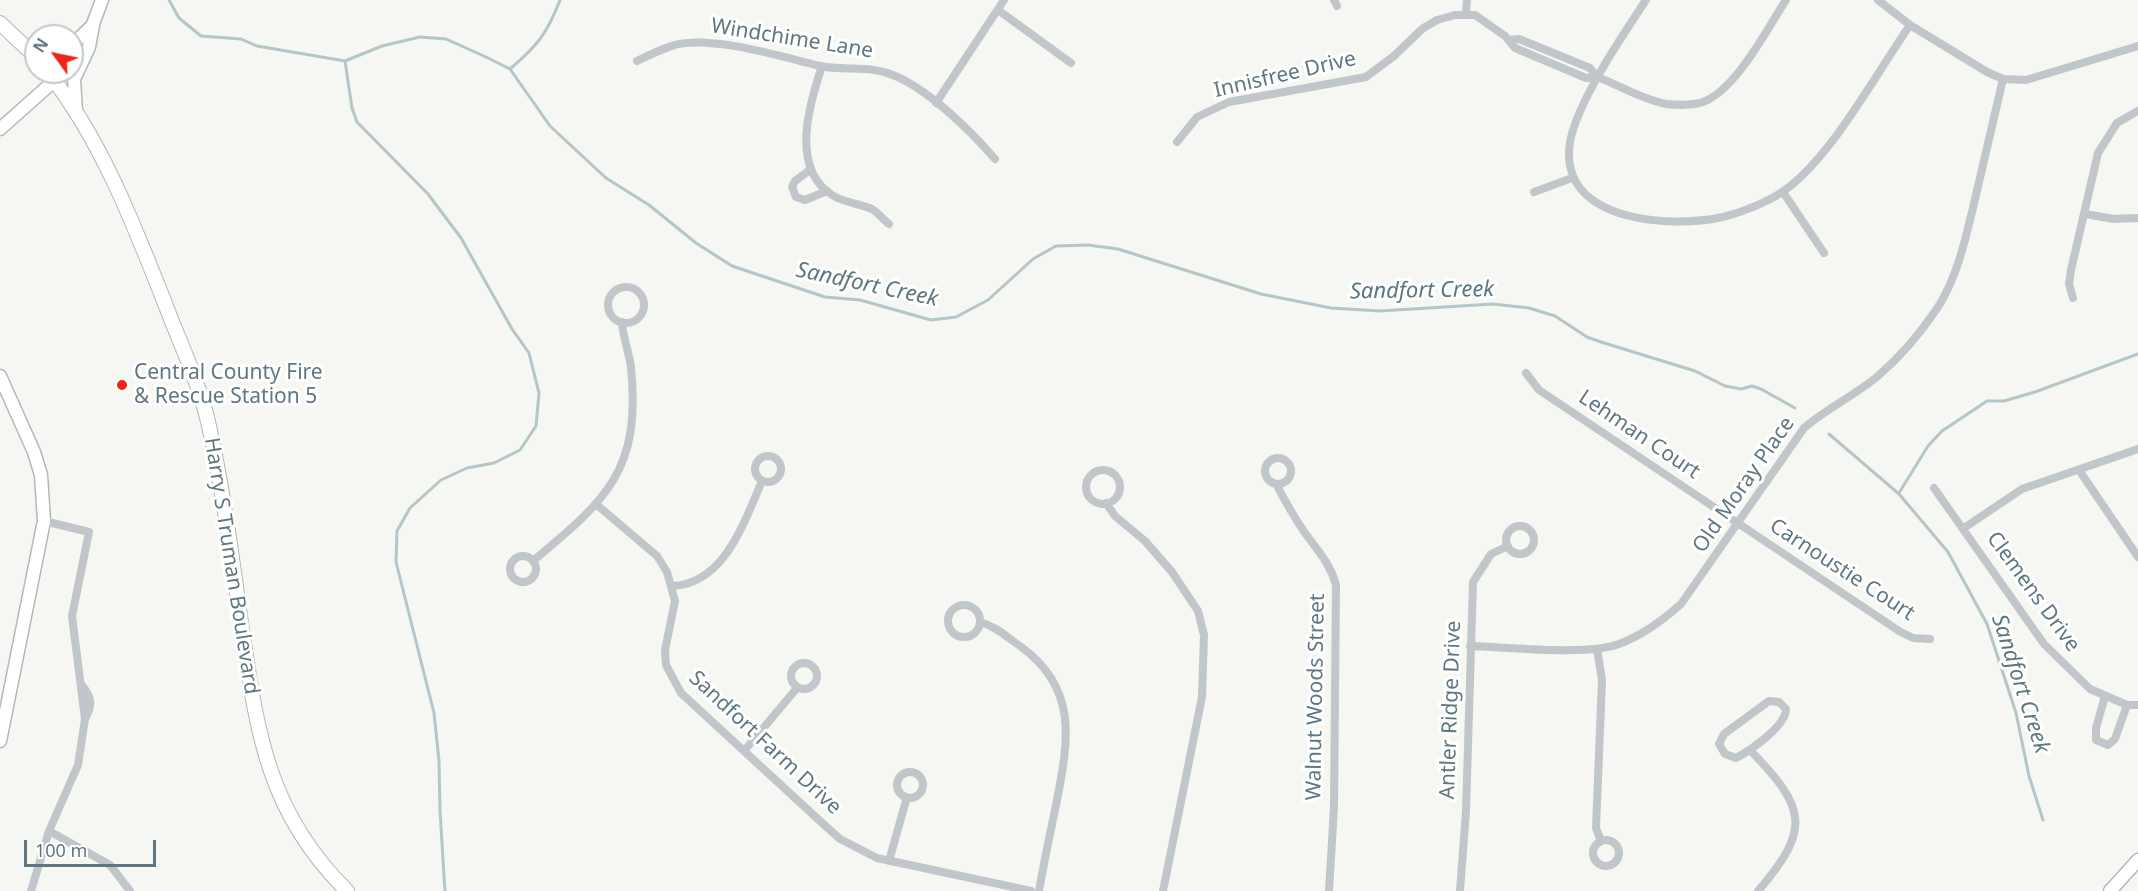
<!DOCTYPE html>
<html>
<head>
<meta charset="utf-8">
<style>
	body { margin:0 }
	#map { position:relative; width:2138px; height:891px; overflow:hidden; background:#f6f6f2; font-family:"Noto Sans",sans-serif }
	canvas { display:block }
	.north { position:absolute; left:24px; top:24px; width:60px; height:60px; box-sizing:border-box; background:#fff; border:2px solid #bfc9cc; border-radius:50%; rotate:303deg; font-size:16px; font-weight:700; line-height:24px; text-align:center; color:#5f7780 }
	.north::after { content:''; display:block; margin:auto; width:21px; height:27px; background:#f02518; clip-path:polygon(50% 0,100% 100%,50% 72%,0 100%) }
	.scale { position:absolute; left:24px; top:840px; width:132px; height:27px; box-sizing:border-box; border:3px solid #5f7780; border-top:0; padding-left:8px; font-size:18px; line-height:21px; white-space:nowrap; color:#5f7780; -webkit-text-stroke:4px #fff; paint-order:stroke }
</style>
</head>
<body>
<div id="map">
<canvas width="2138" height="891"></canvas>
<div class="north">N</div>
<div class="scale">100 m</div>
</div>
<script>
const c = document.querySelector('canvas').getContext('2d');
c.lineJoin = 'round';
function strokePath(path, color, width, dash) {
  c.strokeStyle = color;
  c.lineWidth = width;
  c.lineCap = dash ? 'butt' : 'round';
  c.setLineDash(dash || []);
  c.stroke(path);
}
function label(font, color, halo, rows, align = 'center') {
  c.font = font + ' "Noto Sans",sans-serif';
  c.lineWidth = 6;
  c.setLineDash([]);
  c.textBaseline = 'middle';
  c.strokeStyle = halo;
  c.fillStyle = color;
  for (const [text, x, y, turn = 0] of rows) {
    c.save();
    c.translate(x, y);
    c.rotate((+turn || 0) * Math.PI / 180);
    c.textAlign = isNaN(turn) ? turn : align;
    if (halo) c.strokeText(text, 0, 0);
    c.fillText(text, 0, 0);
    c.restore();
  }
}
strokePath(new Path2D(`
	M169,0L179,18L201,36L241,39L257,46L345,61L382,46L420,37L446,39L486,57L510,69L550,126L606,178L649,205L696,243L732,266L825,297L860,300L931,320L956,317L988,300L1033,259L1056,246L1088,245L1118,249L1261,294L1331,308L1380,311L1493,304L1529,308L1555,316L1587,337L1601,342L1695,371L1725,386L1741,389L1752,386L1761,389L1795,408
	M345,61L352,108L357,122L428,194L461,238L512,329L529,353L539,393L536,426L520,450L494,463L467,468L441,480L410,508L397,531L396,562L434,713L439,761L440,811L445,891
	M510,69C537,46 547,34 560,0
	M1829,434L1899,494L1948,552L1987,624L2016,713L2029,776L2043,820
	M1899,493L1928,446L1942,431L1987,401H2004L2035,392L2138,354`), '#b4c6c8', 3);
const secondary = new Path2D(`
	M90,32L102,0
	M72,45L92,26
	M76,111L74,79L89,47L93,25
	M0,129L64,72
	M0,376L34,452L41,475L44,521L0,741
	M2110,891L2138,860`);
const primary = new Path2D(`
	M0,23L36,57
	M48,72C102,141 134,225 166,306C181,346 200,384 209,426C223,490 232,557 241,623C257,730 266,811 347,891`);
strokePath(secondary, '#b0b9bc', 15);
strokePath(primary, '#b1b8bb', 16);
strokePath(new Path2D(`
	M1334,0L1337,6
	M1646,0C1624,33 1569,113 1569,152C1567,223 1673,228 1723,217C1743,212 1768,202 1785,190C1832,156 1876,74 1910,25
	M1878,0L1910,25L1987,72L2003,79L2026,80L2138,46
	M998,10L1071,63
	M1466,14L1467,0
	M1509,40L1519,39L1590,68L1597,77C1619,85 1643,100 1666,104C1678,105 1691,106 1703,102C1736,90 1767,29 1786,0
	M637,61C650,55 663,48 675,45C711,35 783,57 820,66C844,71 869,65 893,75C928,89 970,130 995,159
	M822,66C809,105 790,168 832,195C844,203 859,203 872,209C878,213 884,220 889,224
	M936,103L1004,0
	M1177,142L1197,117L1229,102L1366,77L1394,56L1422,29L1437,20L1455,15H1475L1505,36L1515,48L1586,78L1597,77
	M811,169L795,181L792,187L796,197L805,200L827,191
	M1534,192L1572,178
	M1783,192L1824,253
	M2085,214L2114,219L2138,218
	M608 305a18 18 0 1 1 36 0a18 18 0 1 1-36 0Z
	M2073,298L2069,284L2071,270L2098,153L2117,123L2138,111
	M1526,373L1539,390L1899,631L1913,638L1930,639
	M755 469a13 13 0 1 1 26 0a13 13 0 1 1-26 0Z
	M1265 471a13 13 0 1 1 26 0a13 13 0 1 1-26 0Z
	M2079,470L2138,557
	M1086 487a17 17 0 1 1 34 0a17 17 0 1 1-34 0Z
	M1276,484C1285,501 1294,517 1305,533C1318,551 1330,563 1336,585L1334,807L1329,891
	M1934,488L2044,644L2090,689L2127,705H2138
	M1106,503L1115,516L1145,541L1172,572L1198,611L1204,635L1202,697L1163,891
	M597,505L657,556L667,572L675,601L665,650L666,665L681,693L820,821L840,839L877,858L1031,891
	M44,521L89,532L72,616L85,719L78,765L49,831
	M1506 540a14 14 0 1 1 28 0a14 14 0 1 1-28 0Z
	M1964,528L2022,489L2138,449
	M510 569a13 13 0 1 1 26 0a13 13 0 1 1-26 0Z
	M534,560C607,499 641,471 631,367C629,352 623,338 622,322
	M673,586C725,583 744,522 762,481
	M948 621a16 16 0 1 1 32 0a16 16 0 1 1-32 0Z
	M980,622C995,626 1007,637 1020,646C1080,689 1068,743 1056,805C1050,834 1044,862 1039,891
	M1470,646C1509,647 1586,656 1619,644C1643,635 1662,621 1681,604L1804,428C1827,408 1854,396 1878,376C1900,357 1922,331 1938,307C1959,274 1967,232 1976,195C1985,156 1994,118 2003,79
	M1597,649L1602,680L1596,828L1601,841
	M791 676a13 13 0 1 1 26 0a13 13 0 1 1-26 0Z
	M81,684C92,697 93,705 85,719
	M2105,696L2096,728V740L2108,745L2115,739L2127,705
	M1769,701L1779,702L1786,709C1786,726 1751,750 1736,758L1725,754L1719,744L1724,734Z
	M1750,750C1806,808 1812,828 1758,891
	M744,751L797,688
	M897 785a13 13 0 1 1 26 0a13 13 0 1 1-26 0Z
	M1593 853a13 13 0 1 1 26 0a13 13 0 1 1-26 0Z
	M889,861L907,797
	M31,891L49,831L110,865L130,891
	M1460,891L1466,811L1473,582L1491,554L1508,546`), '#c0c6c9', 8);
strokePath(secondary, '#fff', 12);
strokePath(primary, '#fff', 14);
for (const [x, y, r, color] of [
	[122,385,6,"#f02518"]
]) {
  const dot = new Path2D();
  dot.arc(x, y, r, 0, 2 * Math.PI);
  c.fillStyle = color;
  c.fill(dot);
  strokePath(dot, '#fff', 2);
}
label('21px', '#5f7780', '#fff', [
	["Windchime Lane",792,39,9],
	["Innisfree Drive",1285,75,-13],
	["Lehman Court",1639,435,34],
	["Old Moray Place",1744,485,-55],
	["Harry S Truman Boulevard",231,566,81],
	["Carnoustie Court",1842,570,33],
	["Clemens Drive",2033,592,54],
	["Walnut Woods Street",1316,697,-89],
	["Antler Ridge Drive",1451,710,-88],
	["Sandfort Farm Drive",765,743,43]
]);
label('21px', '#5f7780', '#fff', [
	["Central County Fire",134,373],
	["& Rescue Station 5",134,397]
], 'left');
label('italic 22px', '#5a787c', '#fff', [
	["Sandfort Creek",867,285,12],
	["Sandfort Creek",1422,291,-1],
	["Sandfort Creek",2020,684,72]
]);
</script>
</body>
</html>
